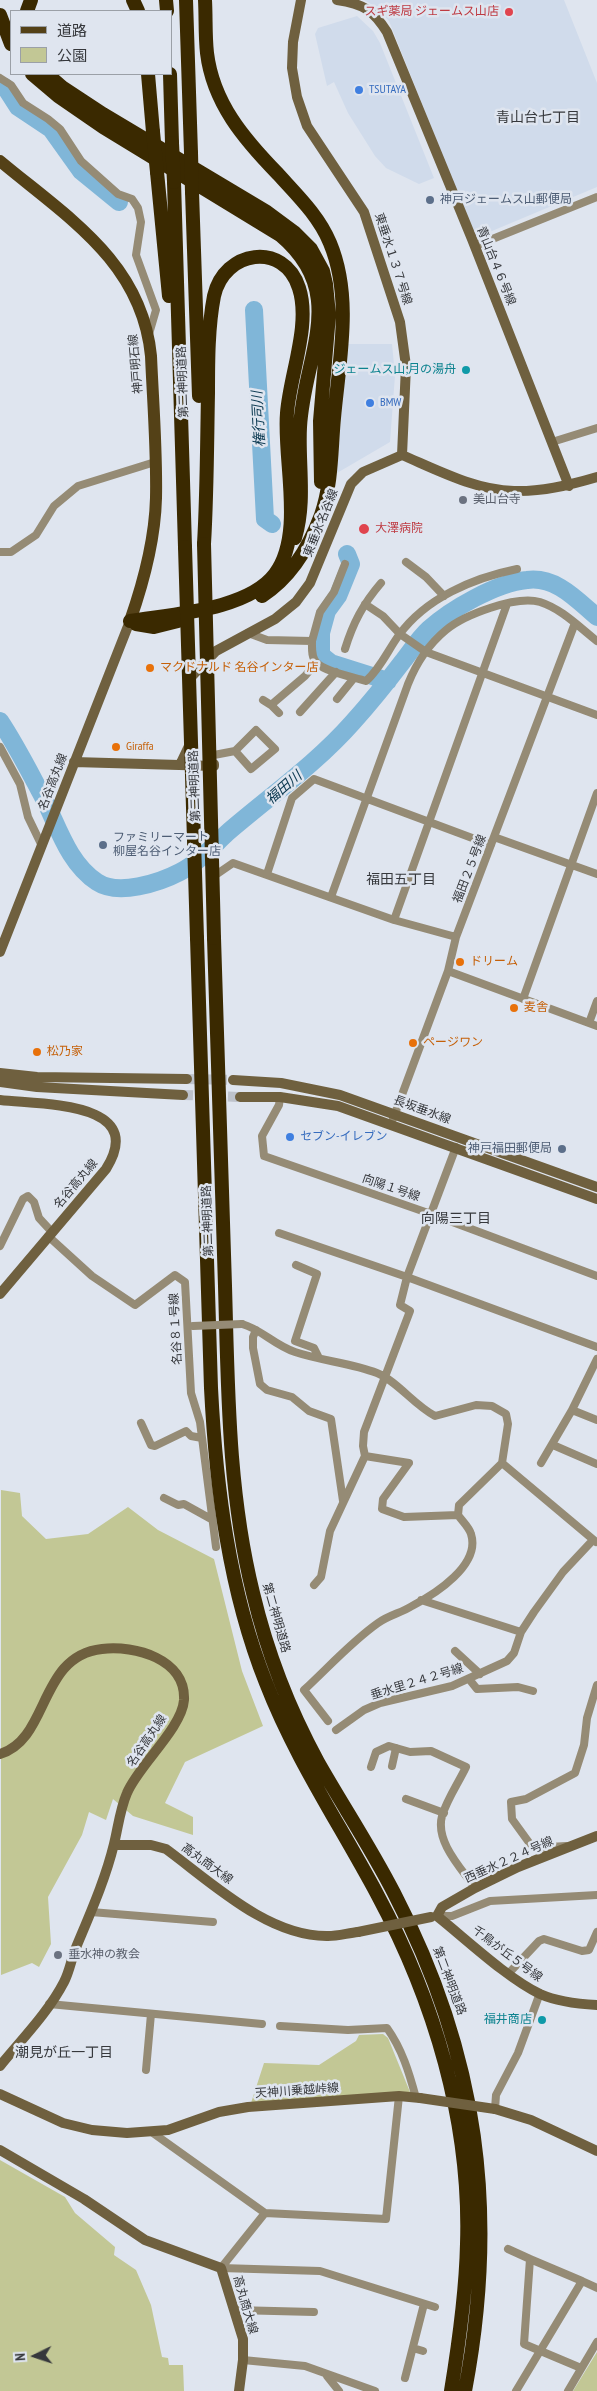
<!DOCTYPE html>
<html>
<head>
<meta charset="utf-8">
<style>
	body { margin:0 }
	#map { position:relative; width:597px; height:2391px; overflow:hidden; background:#dfe5ef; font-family:"PT Sans Narrow","Noto Sans JP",sans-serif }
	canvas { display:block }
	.legend { position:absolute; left:10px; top:10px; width:162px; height:65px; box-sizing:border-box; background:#dfe5ef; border:1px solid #9ba0a7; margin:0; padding:6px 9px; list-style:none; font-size:15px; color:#36383c }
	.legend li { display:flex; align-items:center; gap:10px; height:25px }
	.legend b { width:25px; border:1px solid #9ba0a7 }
	.north { position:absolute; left:10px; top:2331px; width:50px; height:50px; -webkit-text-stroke:4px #dfe5ef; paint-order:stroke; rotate:266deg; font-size:14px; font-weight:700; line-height:20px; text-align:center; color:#36383c }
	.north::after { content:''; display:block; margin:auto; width:18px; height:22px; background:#36383c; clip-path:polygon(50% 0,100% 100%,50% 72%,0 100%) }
</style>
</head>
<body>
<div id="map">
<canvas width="597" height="2391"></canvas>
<ul class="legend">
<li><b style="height:6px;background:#544117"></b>道路</li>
<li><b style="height:14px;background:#c2c795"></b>公園</li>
</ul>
<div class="north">N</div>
</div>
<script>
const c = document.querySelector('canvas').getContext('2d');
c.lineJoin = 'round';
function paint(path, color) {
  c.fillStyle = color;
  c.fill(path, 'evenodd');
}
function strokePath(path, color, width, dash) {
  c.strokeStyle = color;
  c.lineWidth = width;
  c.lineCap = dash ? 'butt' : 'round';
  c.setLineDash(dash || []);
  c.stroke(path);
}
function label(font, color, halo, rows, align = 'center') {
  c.font = font + ' "PT Sans Narrow","Noto Sans JP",sans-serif';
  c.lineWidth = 5;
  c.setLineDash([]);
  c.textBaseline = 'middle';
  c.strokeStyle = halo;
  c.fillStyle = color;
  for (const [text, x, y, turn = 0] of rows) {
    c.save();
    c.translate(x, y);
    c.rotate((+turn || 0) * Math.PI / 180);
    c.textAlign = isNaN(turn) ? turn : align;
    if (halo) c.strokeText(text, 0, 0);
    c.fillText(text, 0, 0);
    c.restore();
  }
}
paint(new Path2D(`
	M364,0H564L597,83V187L480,236L474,234L389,21L376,7Z
	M357,16L373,31L380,43L434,178L419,184L386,168L375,156L348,113L334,82L327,86L315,34L318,28Z
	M346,344H392L395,375L390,442L337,473Z`), '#d0dbeb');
paint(new Path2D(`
	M1,1490L20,1493L22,1516L46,1539L88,1534L128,1507L158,1530L214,1559L242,1671L263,1726L185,1762L165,1803L193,1817V1835L133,1816L113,1799L106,1820L89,1812L82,1835L48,1897L51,1944L39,1967L32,1963L1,1975Z
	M383,2034L388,2038L410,2092L251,2103L264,2063L319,2065L356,2041L359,2035Z
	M0,2160L65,2197L75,2213L115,2247L114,2255L136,2270L151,2305L162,2357L168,2358L169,2365H183L184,2391H0Z
	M597,2352V2391H573Z`), '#c2c795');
strokePath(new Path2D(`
	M0,85L5,87L18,107L51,129L81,171L119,202
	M254,310L265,519L272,524
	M347,554L351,564L338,596L327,611L321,633V655L331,663L388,681
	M0,721C16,745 29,771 43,797C58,826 68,863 97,882C118,896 159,883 180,872C198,863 212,847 227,833C270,796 316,764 353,722C371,702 387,682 403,661C411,651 419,638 429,629C451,609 496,583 527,580C556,576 577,600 597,617`), '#80b6d8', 18);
strokePath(new Path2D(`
	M187,1079L233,1080
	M183,1095L240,1097`), '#bdc2cb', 10, [10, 5]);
strokePath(new Path2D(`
	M0,78L11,85L23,103L48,119L60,129L81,161L118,194L132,199L138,208L141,222L136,255L156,310L149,334
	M475,246L597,197
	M552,442L597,428
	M0,552H11L36,535L54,506L78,486L155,462
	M406,562L426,577L444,596
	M365,604L383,616L400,634L426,652L597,715
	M248,633L267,640L312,641C312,648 311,658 317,663C325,672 354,677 366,681C380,669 388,650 399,635C426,598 473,578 517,569
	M312,641L320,612L334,592L345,564
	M345,649C353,623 363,604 381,583
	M337,699L354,678
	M263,700L271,705L305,676L316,663
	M271,705L279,713
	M300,712L336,672
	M0,747L20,784L28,817L42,846
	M214,755L235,751L251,769L275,749L256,730L235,751
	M494,837L597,874
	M217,874L233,863L394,920L456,937
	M267,874L292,798L314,779L491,845
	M331,897L408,684C416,664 429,644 446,630C464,615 516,595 540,602C562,609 579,627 597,641
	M394,920L507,604
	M448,971L597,1026
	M523,999L597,793
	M589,1023L597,1001
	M280,1097L279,1105L262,1136L264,1156L431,1214L597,1276
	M393,1119L448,971L456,937L575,623
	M279,1233L407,1277L597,1347
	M48,1236L92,1276L135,1305L175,1275L185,1282L191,1393L200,1422L216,1547
	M0,1246L23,1199L28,1196L34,1202L39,1218L51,1231
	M296,1265L317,1274L295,1341L314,1348L319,1358
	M242,1324C261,1329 274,1345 295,1352C322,1361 351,1363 377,1373C397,1381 414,1405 435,1416L476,1405L492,1406L506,1414L508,1424L502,1463
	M256,1330L253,1337V1348L260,1384L267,1390L292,1397L309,1411L331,1419L343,1501
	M572,1410L597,1420
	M141,1423L151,1445L155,1446L186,1431L191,1436L202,1438
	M553,1445L597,1464
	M365,1456L409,1463L383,1499L382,1509L404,1517L458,1515
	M502,1463L596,1542
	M541,1463L572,1410L597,1359
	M164,1498L178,1505L184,1504L211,1519
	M314,1585L321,1577L330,1531L365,1456L363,1446L364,1432L410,1311L400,1305L407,1277L456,1147
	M421,1600L521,1632
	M455,1651L480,1674
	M469,1679L477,1689L518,1687L533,1691
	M328,1721L304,1690C328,1668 351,1642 378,1623C389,1615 401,1613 412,1606C435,1594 481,1565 471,1534C469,1527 462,1521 458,1515L459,1505L502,1463
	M336,1730L364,1710L380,1703L452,1686L507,1661L514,1653L521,1632L534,1612L563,1572L593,1540
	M392,1766L396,1748
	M371,1767L376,1752L389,1746L410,1752L431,1751L466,1767C459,1782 447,1799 442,1816C435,1842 462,1869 475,1888
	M406,1799L444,1813
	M566,1846L533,1848L512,1819L511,1802L526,1799L575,1773L584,1745L587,1718L597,1685
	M91,1912L213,1922
	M437,1916H452L490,1901L597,1895
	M509,1973L539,1941L544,1939L582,1951L589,1950L597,1932
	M49,2004L262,2024
	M280,2026L348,2030L387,2028C402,2049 409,2072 416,2098
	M146,2070L151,2014
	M495,2109L496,2095L518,2053L540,1993
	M153,2133L265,2213
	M265,2213L386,2219L399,2096
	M508,2249L530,2259L524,2344L581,2368
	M530,2259L582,2281
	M221,2268L320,2271L435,2307
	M221,2268L265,2213
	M234,2310L314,2312
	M413,2348L423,2351
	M243,2360L305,2366L375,2391
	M327,2376L339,2391
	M405,2378L424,2304
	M516,2391L582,2281L597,2288
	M568,2391L597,2342`), '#958b75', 8);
strokePath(new Path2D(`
	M301,0L293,42L292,68L297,97L307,126L364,212L400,322L406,366L402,455
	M337,0C364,4 373,10 387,32L472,239L569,486
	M191,682V677L216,651L275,619L296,602L310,583L351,484L363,472L402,455C437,470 475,490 514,491C542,492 570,485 597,477
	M74,762L214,766V764
	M180,765L190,744
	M0,952L130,621
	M0,1073L37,1077L187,1079
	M233,1080L281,1083L340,1095L597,1187
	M0,1082L37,1087L183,1095
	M240,1097H280L338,1106L597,1199
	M0,1100C39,1105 149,1100 106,1169L0,1294
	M0,1754C50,1739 38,1656 102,1649C135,1645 186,1659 184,1700C182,1728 138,1766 127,1793C120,1809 118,1828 114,1844C105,1881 89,1916 75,1950C71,1961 69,1973 64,1982C48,2013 21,2040 0,2066
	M114,1845H151L166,1849C211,1882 268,1937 328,1936C338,1936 348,1933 358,1932
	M437,1916C467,1940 507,1978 540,1994C558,2002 578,2004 597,2005
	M437,1916L442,1907L475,1888L518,1867L597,1836
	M0,2094L63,2123L92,2130L127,2133L168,2130L219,2112L248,2107L399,2096L420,2098
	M495,2109L531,2120L597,2151
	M0,2150L84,2199L145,2240L221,2268L243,2339V2360L239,2391`), '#6f603f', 10);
strokePath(new Path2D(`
	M0,161C67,217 142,262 151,356C153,403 157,451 156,498C155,540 144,581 130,621`), '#544117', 12);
strokePath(new Path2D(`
	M133,0L138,11
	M166,0L167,11
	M186,0L191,153
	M205,0C206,18 205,35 207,53C213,103 244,139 278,174C297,195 319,216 330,243C353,298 339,361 334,418C331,450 332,484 321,515C309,547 292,577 262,596
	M27,11L31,0
	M0,15L11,44
	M32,74L58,96L103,127L280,235C350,294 304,354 300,427C298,464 306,501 295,538
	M47,74L62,87L103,114L267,212L294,232L311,249L323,271L326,284L329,315L320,421L321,482
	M148,74L153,132
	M170,74L172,143
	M157,172L169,296
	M174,182L185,547
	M192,192L199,396
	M130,621C172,614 248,610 275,574C305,534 283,460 287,413C290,374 311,325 299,288C284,241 224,250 214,296C208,327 208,361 208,393C207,444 207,494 204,544
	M136,624L154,627L178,621
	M197,938L211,1388C216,1487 229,1590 266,1683C295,1758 339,1823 377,1894C434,2000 471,2122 467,2244C466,2293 459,2342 451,2391
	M214,938C218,1054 221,1170 225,1286C228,1389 228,1492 253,1593C267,1652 289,1709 318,1762C343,1806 371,1848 394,1893C478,2055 499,2212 465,2391`), '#3a2900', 14);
strokePath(new Path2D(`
	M193,1326L242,1324`), '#958b75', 8);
strokePath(new Path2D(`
	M358,1932L431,1917
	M420,2098L495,2109`), '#6f603f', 10);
strokePath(new Path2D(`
	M153,132L157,172
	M172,143L174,182
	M191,153L192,192
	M204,544L214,938
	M185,547L197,938`), '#3a2900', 14);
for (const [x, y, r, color] of [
	[509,12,5,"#e0444e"],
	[359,90,5,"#3f7fe0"],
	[430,200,5,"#5c6f8a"],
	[466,370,5,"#0f9aa8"],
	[370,403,5,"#3f7fe0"],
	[463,500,5,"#6b7280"],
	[364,529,6,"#e0444e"],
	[150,668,5,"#e8710a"],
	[116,747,5,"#e8710a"],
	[103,845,5,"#5c6f8a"],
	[460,962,5,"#e8710a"],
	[514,1008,5,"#e8710a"],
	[413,1043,5,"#e8710a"],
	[37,1052,5,"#e8710a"],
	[290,1137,5,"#3f7fe0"],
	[562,1149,5,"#5c6f8a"],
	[58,1955,5,"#6b7280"],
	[542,2020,5,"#0f9aa8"]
]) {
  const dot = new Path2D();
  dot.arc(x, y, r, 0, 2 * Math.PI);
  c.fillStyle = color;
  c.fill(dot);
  strokePath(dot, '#dfe5ef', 2);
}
label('12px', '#be3a42', '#dfe5ef', [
	["スギ薬局 ジェームス山店",499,12],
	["大澤病院",375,529,"left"]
], 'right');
label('12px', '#366cbe', '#dfe5ef', [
	["TSUTAYA",369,90],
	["BMW",380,403],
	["セブン-イレブン",300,1137]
], 'left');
label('12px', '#4e5e75', '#dfe5ef', [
	["神戸ジェームス山郵便局",440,200],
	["ファミリーマート",113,838],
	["柳屋名谷インター店",113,852],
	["神戸福田郵便局",552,1149,"right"]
], 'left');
label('12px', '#36383c', '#dfe5ef', [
	["東垂水１３７号線",393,259,72],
	["青山台４６号線",496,266,68],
	["神戸明石線",136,364,-95],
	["第二神明道路",183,382,-92],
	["東垂水名谷線",321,523,-68],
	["名谷高丸線",53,782,-69],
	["第二神明道路",195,786,-92],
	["福田２５号線",470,869,-69],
	["長坂垂水線",422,1110,20],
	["名谷高丸線",76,1184,-50],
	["向陽１号線",391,1188,19],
	["第二神明道路",208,1221,-92],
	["名谷８１号線",176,1329,-93],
	["第二神明道路",276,1618,74],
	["垂水里２４２号線",417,1682,-17],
	["名谷高丸線",147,1741,-56],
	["西垂水２２４号線",509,1860,-24],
	["高丸商大線",207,1864,36],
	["千鳥が丘５号線",507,1954,37],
	["第二神明道路",449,1981,69],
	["天神川乗越峠線",297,2091,-4],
	["高丸商大線",245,2305,74]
]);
label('12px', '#0d838f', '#dfe5ef', [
	["ジェームス山;月の湯舟",456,370],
	["福井商店",532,2020]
], 'right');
label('12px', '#5b616d', '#dfe5ef', [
	["美山台寺",473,500],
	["垂水神の教会",68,1955]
], 'left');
label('12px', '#c56008', '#dfe5ef', [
	["マクドナルド 名谷インター店",160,668],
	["Giraffa",126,747],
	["ドリーム",470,962],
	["麦舎",524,1008],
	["ページワン",423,1043],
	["松乃家",47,1052]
], 'left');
label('14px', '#36383c', '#dfe5ef', [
	["青山台七丁目",538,118],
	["福田五丁目",401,880],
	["向陽三丁目",456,1219],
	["潮見が丘一丁目",64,2053]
]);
label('italic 14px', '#09374f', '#dfe5ef', [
	["権行司川",259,419,-93],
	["福田川",284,788,-41]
]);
</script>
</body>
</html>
